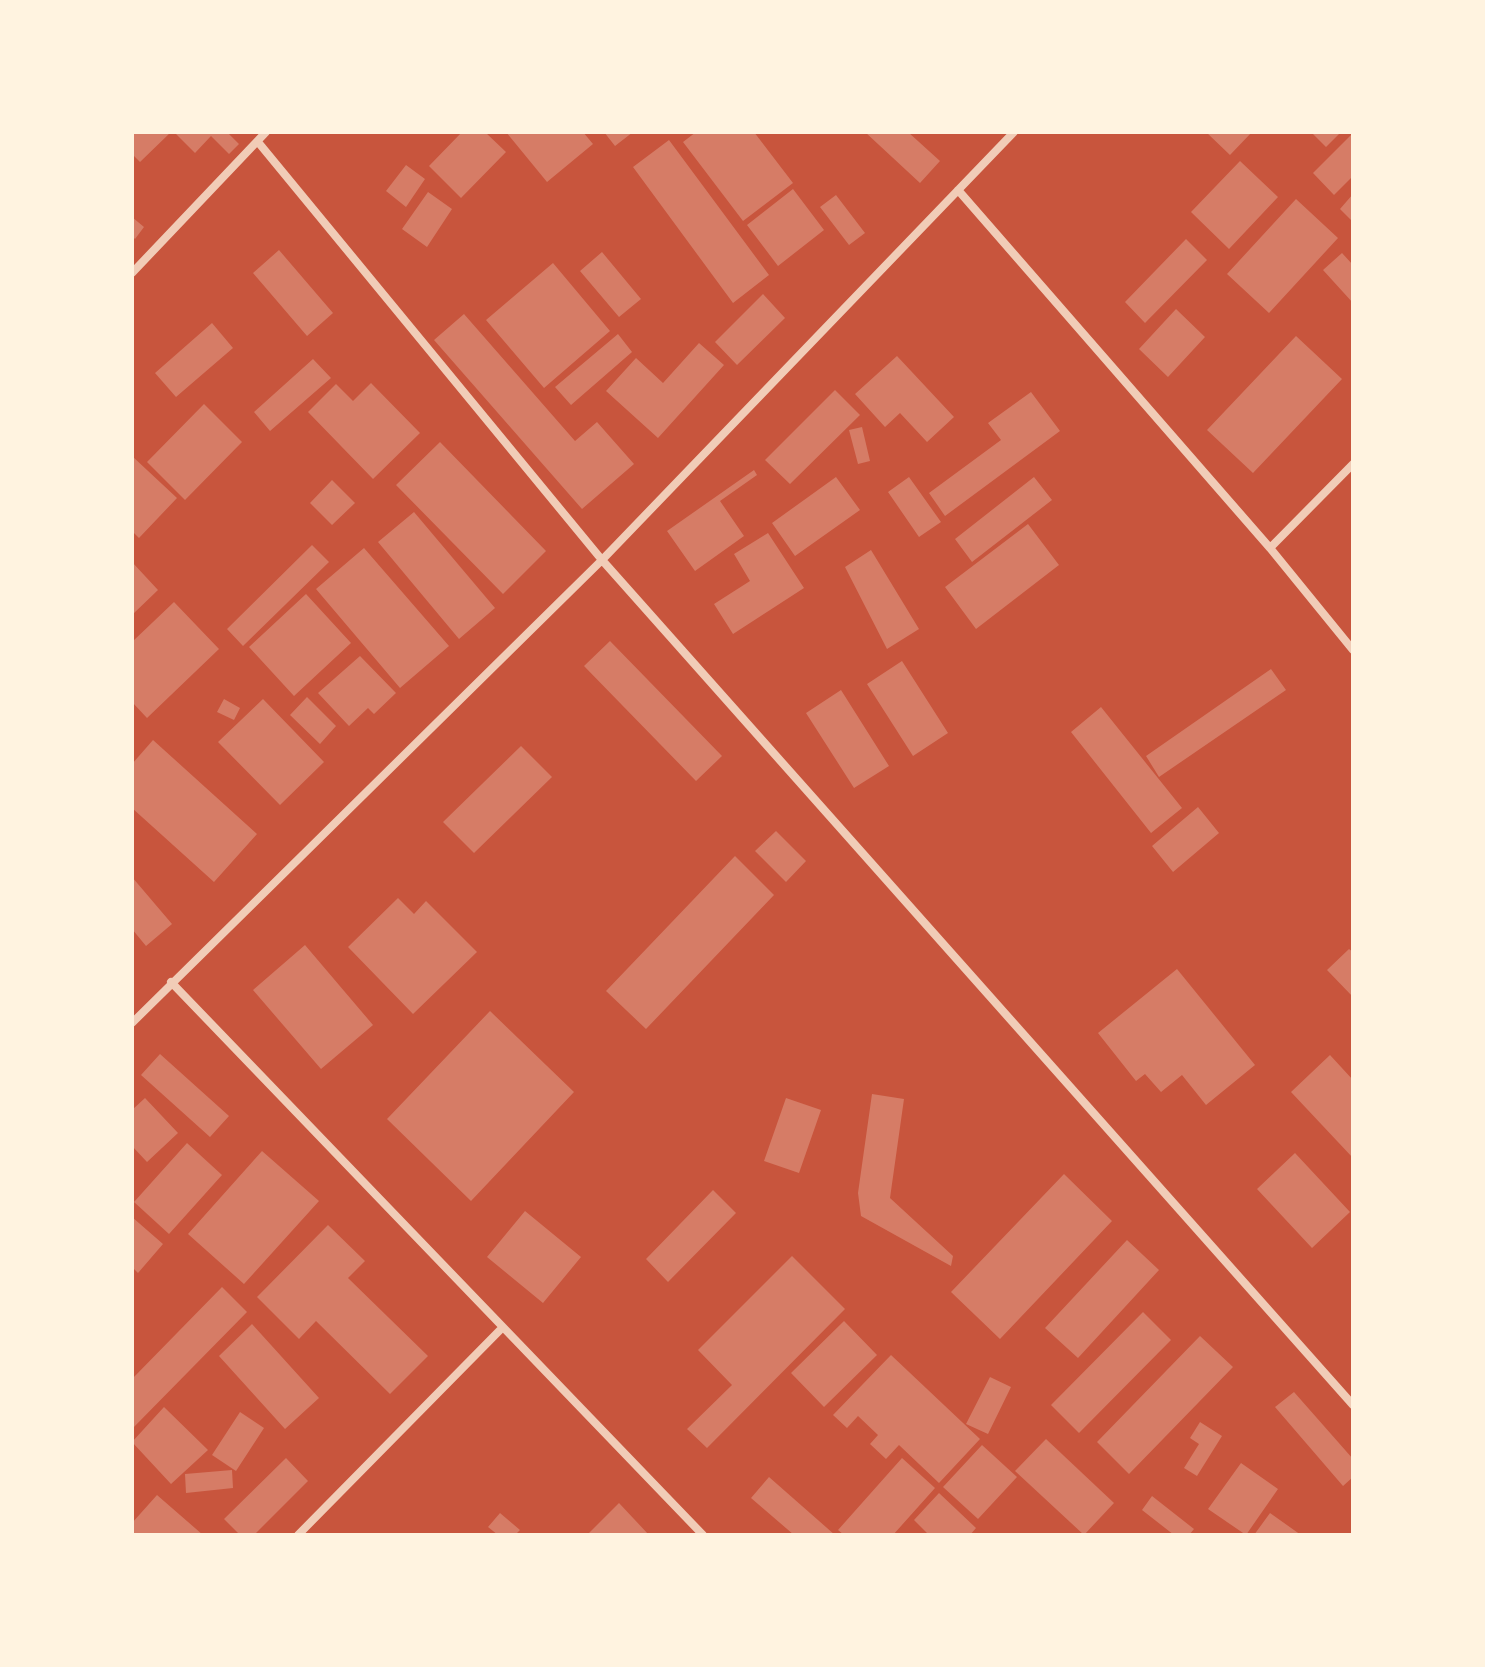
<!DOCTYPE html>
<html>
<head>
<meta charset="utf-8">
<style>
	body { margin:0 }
	#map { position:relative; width:1485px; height:1667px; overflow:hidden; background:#c8553d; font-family:"Open Sans",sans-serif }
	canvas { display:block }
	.frame { position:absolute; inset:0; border:134px solid #fff3e0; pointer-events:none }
</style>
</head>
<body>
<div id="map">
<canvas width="1485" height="1667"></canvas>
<div class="frame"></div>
</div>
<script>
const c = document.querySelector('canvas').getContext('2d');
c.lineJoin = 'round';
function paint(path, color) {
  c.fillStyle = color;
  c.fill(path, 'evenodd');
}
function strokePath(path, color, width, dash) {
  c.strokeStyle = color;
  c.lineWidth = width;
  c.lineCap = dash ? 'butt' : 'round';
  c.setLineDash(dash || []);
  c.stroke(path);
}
paint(new Path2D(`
	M132,132H171L140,162L132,154Z
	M174,132H227L239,144L229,154L211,136L195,153Z
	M462,132H485L506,152L461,198L429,166Z
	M506,132H583L593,144L547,182Z
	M604,132H633L615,146Z
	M696,132H754L793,183L743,221L683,142Z
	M865,132H908L940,161L920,183Z
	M1206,132H1252L1230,155Z
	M1311,132H1341L1326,147Z
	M1353,133V176L1334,195L1313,173Z
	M669,140L769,275L733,303L633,167Z
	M1240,161L1278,197L1229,249L1191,212Z
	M406,165L425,179L406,207L386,191Z
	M793,189L824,230L778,266L747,225Z
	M428,192L452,209L427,247L402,229Z
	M1353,194V222L1340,209Z
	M836,195L865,233L849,245L820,207Z
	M1296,199L1338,238L1269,313L1227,274Z
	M132,217L144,227L135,239L132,236Z
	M1186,239L1207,260L1145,323L1125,302Z
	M279,250L333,313L307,336L253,273Z
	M602,252L641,299L619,317L580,271Z
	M1342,253L1353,265V303L1323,270Z
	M553,263L610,331L544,388L486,320Z
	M763,294L785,318L737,365L715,342Z
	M1176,309L1205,337L1168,377L1139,349Z
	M464,314L575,441L597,422L634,464L582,509L434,340Z
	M212,323L233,348L176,397L155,373Z
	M618,334L632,352L571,405L555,387Z
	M1296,336L1342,379L1253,473L1207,430Z
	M699,343L724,365L658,438L606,391L636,358L663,383Z
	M897,356L954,417L927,442L900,413L885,427L855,394Z
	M313,359L331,378L270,431L254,412Z
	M371,383L420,433L373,479L308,412L336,384L353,401Z
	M835,390L860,415L790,484L765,460Z
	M1031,392L1060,431L945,516L929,493L1001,440L988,423Z
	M204,404L242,442L185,500L147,462Z
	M862,427L870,461L858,464L849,430Z
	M440,442L546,551L503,594L396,485Z
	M132,456L177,498L139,538L132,531Z
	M754,470L757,475L720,501L744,536L695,571L667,531Z
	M836,477L860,510L795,556L772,523Z
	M909,477L941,522L919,537L888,492Z
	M1034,477L1052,500L972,562L955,539Z
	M332,480L355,503L332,525L310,503Z
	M414,512L495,608L459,639L378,542Z
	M1028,524L1059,565L976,629L945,587Z
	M768,533L804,588L733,634L714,604L750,581L734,554Z
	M312,545L329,562L243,646L227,629Z
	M364,548L449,646L400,688L316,589Z
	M871,550L919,629L887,649L845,567Z
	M132,562L158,590L132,615Z
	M306,594L351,643L294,696L249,647Z
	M174,602L219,649L147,718L132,702V642Z
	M610,641L722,756L696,781L584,666Z
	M360,656L396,693L374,714L368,708L349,726L318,693Z
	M902,661L948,733L913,756L867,684Z
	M1271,669L1286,690L1159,777L1146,756Z
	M841,690L889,766L854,788L806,713Z
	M307,697L336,726L320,744L290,715Z
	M224,699L240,708L234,720L217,712Z
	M263,699L324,762L280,805L218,742Z
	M1101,707L1182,808L1151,833L1071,732Z
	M153,740L257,834L214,882L132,808V764Z
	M521,746L552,777L474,853L443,822Z
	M1198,807L1219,833L1173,872L1152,846Z
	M776,831L806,861L786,882L755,851Z
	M735,856L774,895L646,1029L606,991Z
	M132,877L172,924L146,946L132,929Z
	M398,898L414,914L426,901L477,952L413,1014L348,947Z
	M305,945L373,1025L321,1069L253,990Z
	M1349,949L1353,952V997L1327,970Z
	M1177,969L1255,1065L1206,1105L1182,1075L1161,1092L1145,1074L1136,1081L1098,1033Z
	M490,1011L574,1092L471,1201L387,1119Z
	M160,1054L229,1116L210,1137L141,1075Z
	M1330,1055L1353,1080V1158L1291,1092Z
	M872,1094L904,1099L890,1198L953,1256L951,1266L861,1216L858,1193Z
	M145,1098L178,1133L147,1162L132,1146V1110Z
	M786,1098L821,1110L799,1173L764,1161Z
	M187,1143L222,1175L169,1234L134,1202Z
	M262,1151L319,1201L244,1284L188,1234Z
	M1295,1153L1350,1212L1312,1248L1257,1189Z
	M1064,1174L1112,1221L1000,1339L951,1292Z
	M713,1190L736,1213L668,1282L646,1259Z
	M525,1211L581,1257L543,1303L487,1257Z
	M132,1217L163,1244L138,1273L132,1267Z
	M328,1225L365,1261L348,1278L428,1356L390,1394L316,1321L299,1339L257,1297Z
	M1127,1240L1159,1270L1078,1358L1045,1328Z
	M792,1256L845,1309L707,1448L687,1429L732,1385L698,1350Z
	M222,1287L247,1312L132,1429V1379Z
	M1143,1312L1171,1340L1079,1433L1051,1405Z
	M844,1321L877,1355L824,1407L791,1373Z
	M252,1324L319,1398L285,1429L219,1356Z
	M1200,1336L1233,1367L1129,1474L1097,1442Z
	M891,1355L980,1439L939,1483L899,1445L886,1459L870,1444L878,1435L858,1416L847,1428L833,1415Z
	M990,1377L1011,1387L988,1434L966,1424Z
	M1294,1392L1353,1459V1477L1343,1486L1275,1407Z
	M164,1407L208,1450L171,1484L132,1442Z
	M240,1412L264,1428L236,1471L212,1455Z
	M1200,1422L1222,1436L1197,1476L1184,1468L1199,1444L1190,1438Z
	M1046,1439L1114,1503L1084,1535L1015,1471Z
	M982,1445L1017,1477L978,1519L943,1487Z
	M286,1458L308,1481L254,1535H240L224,1519Z
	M902,1458L935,1488L893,1535H844L838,1530Z
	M1241,1463L1278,1489L1246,1535L1208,1509Z
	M232,1470L233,1488L186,1493L185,1474Z
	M769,1477L835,1535H794L751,1498Z
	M939,1493L976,1528L970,1535H929L914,1520Z
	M157,1495L203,1535H132V1523Z
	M1152,1496L1194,1529L1189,1535H1174L1142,1510Z
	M619,1503L649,1535H587Z
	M500,1513L520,1530L515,1535H498L488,1527Z
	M1270,1513L1301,1535H1254Z`), '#d67c66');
strokePath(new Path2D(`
	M258,142L602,560L1353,1405
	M958,190L1270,548L1353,650
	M132,273L266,132
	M1270,548L1353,464
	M171,982L703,1535
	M132,1023L602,560L1014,132
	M298,1535L503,1327`), '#f1ccb7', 8);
</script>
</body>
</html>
